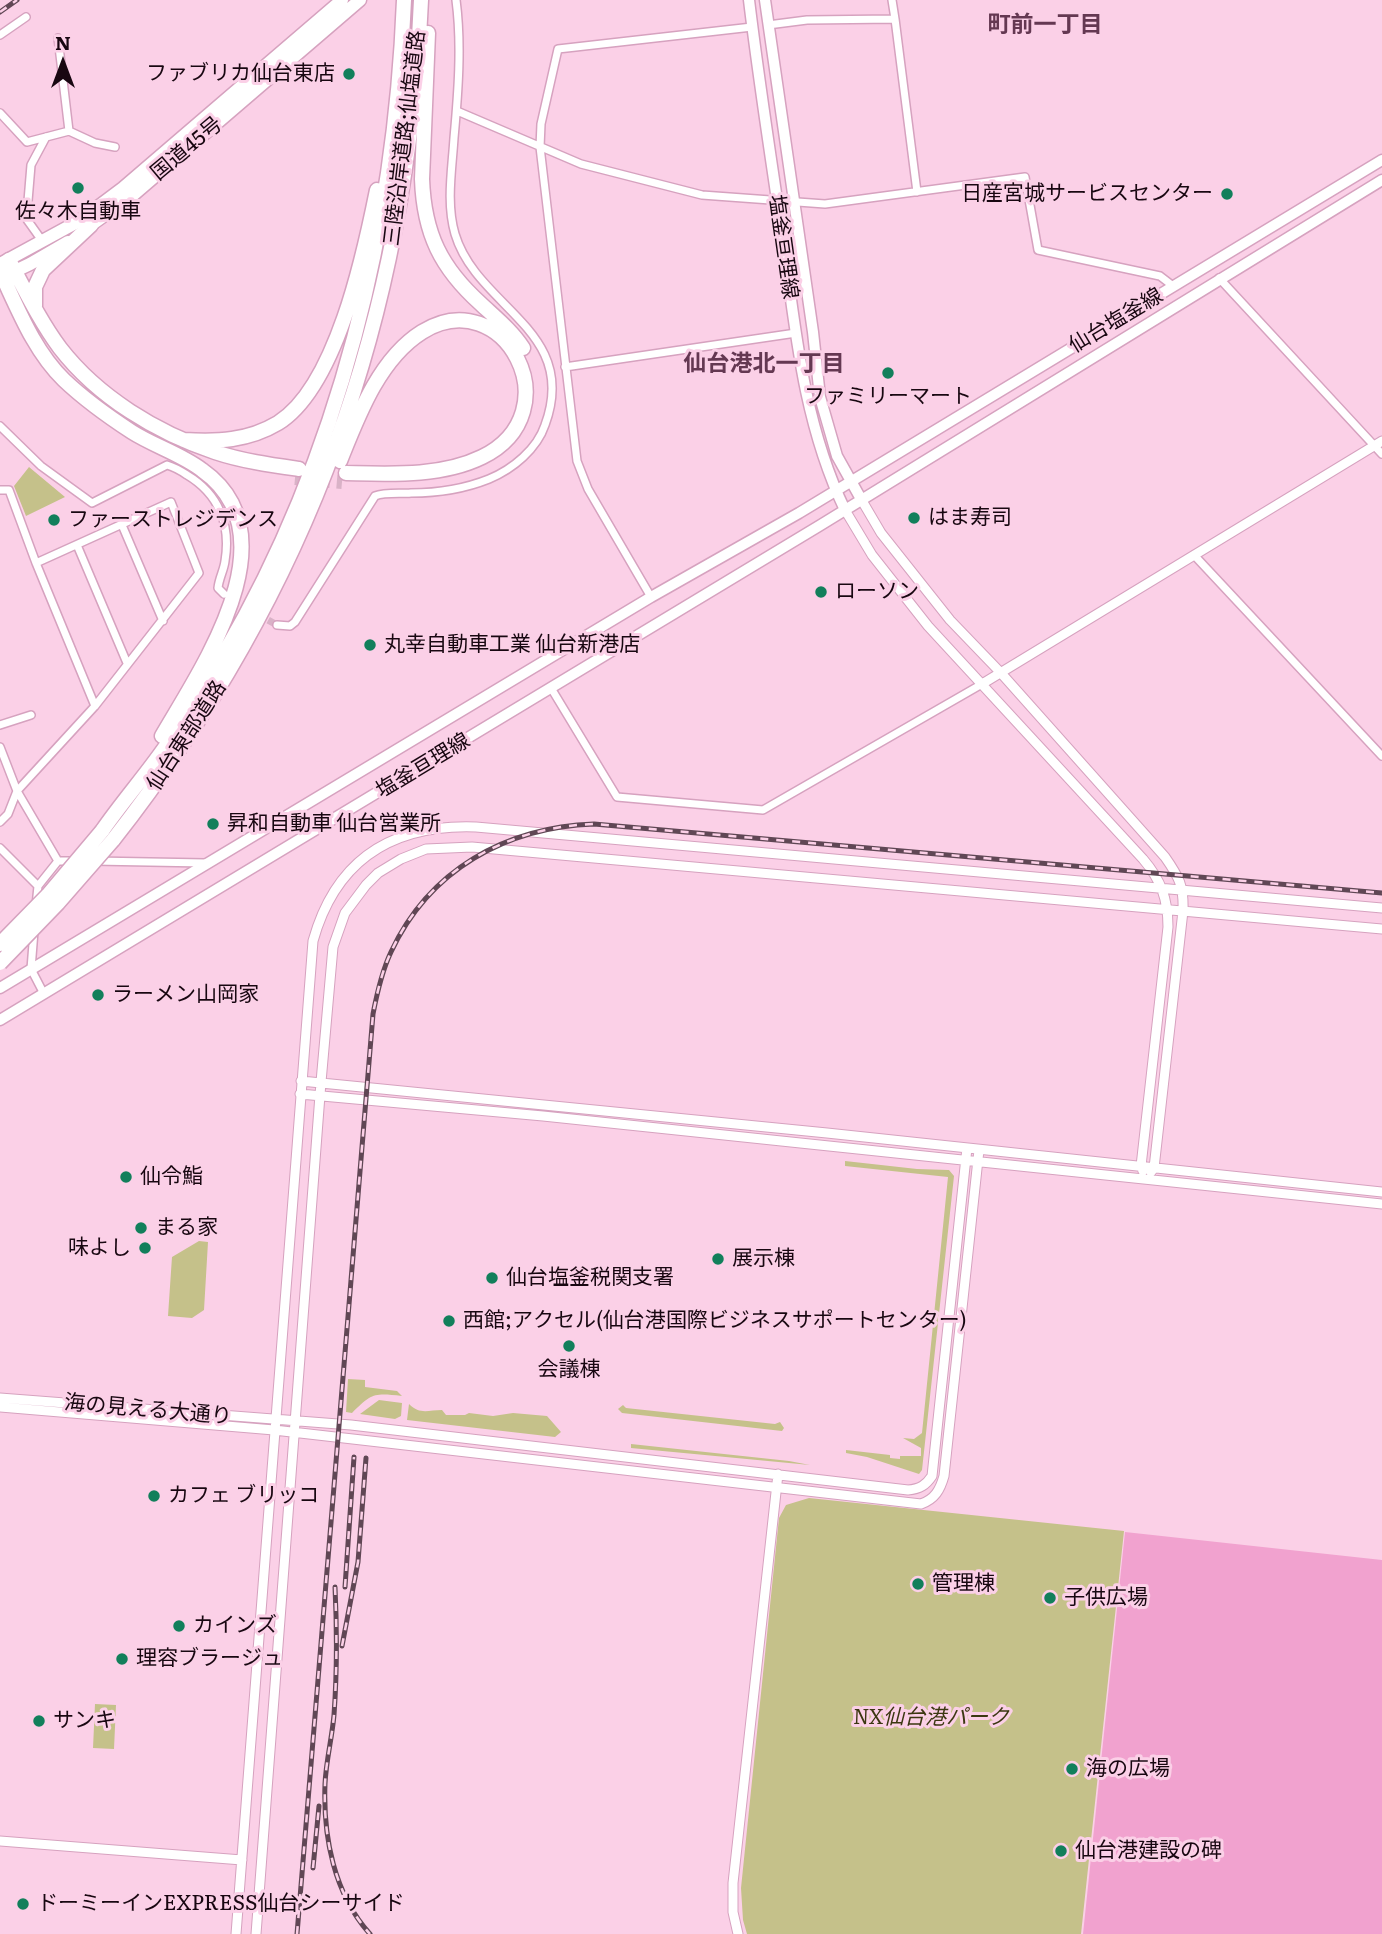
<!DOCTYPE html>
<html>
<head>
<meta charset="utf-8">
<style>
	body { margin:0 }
	#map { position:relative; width:1382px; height:1934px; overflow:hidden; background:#fbd0e7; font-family:Literata,serif }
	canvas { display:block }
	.north { position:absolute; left:28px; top:28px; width:70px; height:70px; -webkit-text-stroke:5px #fbd0e7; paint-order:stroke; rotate:0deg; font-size:19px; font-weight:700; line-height:28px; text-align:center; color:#180711 }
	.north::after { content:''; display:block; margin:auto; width:24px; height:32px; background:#180711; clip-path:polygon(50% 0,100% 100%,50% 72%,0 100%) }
</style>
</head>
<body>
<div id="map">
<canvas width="1382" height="1934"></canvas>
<div class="north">N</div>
</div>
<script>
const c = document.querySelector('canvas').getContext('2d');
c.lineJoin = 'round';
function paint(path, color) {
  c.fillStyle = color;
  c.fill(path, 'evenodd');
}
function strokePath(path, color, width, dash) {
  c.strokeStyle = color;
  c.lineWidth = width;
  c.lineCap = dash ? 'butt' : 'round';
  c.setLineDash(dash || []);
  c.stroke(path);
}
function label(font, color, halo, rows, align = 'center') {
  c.font = font + ' Literata,"Noto Sans JP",serif';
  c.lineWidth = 6;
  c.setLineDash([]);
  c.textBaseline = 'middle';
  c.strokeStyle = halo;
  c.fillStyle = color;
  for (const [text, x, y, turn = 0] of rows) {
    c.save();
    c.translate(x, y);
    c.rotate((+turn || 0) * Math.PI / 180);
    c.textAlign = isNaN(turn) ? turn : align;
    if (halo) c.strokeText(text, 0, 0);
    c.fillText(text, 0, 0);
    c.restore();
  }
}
paint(new Path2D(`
	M29,467L65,497L26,516L14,486Z
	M845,1161L917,1169L949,1170L954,1176L922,1470L919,1474L867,1457L846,1453V1450L890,1455V1458L900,1459V1456H921V1448L903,1438L914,1439L922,1433L948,1177L845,1166Z
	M199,1241L208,1242L204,1310L192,1318L168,1316L172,1257Z
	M348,1379L365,1380V1387L397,1391L402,1396C374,1393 372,1393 352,1413L346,1412Z
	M379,1400L402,1403L401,1416L395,1419L360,1414Z
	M409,1404C420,1415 428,1410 442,1410L446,1415H465L469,1413L493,1416L513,1413L547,1416L561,1432L555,1437L407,1420Z
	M623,1405L626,1408L775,1424L780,1422L784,1428L782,1431L622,1413L618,1409Z
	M631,1444L789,1461L810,1465L631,1448Z
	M809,1498L1124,1531L1081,1934H747L743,1920L741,1888L779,1518L786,1505Z
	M95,1704L116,1705L114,1749L93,1748Z`), '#c5c18a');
paint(new Path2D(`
	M1125,1532L1382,1560V1934H1083Z`), '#f1a2cf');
strokePath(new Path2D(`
	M259,615L277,625`), '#d9b2c7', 7, [7, 3.5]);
strokePath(new Path2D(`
	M295,478L342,482`), '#d9b2c7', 14, [14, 7]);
const minor = new Path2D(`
	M892,0L895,19
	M768,25L807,20L895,19L917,192
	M0,35L26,17
	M457,111L581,164L702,195L825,204L1025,177L1038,250L1160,276L1173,286
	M0,113L27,142L69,131L58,38
	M69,131L95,143L115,147
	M43,242L23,214L28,201L31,165L46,137
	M1219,278L1382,454
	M565,367L796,333
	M0,426L41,466L92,503L167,465C174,467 181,471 187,475C219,494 231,525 225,561C224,570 219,578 218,588L224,594
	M0,490H9L36,563L95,706
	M122,525L163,621
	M77,545L127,663
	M1194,555L1382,756
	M651,597L588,489L577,461L540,147L541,124L558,49L752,27
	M277,625L290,626L295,622L375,496C385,492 400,494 411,493C438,493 464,489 489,479C513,469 537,449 545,425C580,330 477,308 455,234C446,203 452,170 454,138C458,94 462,45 456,0
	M551,688L617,797L763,810L982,684
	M0,725L31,715
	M0,747L17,791L58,861
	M0,822L8,814L17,791L95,706L199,573L171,502L36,563
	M0,848L38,886
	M58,861H75
	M94,861L205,863
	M36,906L38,886L58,861
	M34,931L31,969L44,994`);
const tertiary = new Path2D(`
	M861,499L881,533L950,620L1001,673L1165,857C1179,877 1184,886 1183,911L1154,1168L1151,1172
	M845,510L872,555L928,626L1143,859C1161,880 1168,899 1168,927L1141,1166L1143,1171
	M982,684L1382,441
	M301,1081L827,1133L1382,1192
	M300,1094L543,1116L1382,1204
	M0,1398L351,1425L908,1490C920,1489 926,1485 932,1476L967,1148
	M0,1407L274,1430L921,1504C935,1499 940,1490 944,1476L979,1150
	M0,1841L242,1860
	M236,1934L313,941C336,859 393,824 476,827L1382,908
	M256,1934L321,1082L333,947L345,913L366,885L378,873L401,859L426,849L472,847L1382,929
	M738,1934L733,1912V1883L778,1474`);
const primary = new Path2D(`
	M749,0C759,83 772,165 784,247C796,337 805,427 845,510
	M765,0L813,332L820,397L837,456L861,499
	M0,988L651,597L799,513L1382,160
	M0,1020L819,526L1382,180`);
const trunk = new Path2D(`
	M85,229L133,195L360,0
	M0,264L79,221L123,188L342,0
	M7,275L30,264L68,242`);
const motorway = new Path2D(`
	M428,33L422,179C424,234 441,268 481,304C496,318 512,331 523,348
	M9,260C25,290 40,321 60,348C98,397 157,433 215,452C242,461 271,465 299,469
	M0,271C18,309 34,351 64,380C84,399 109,417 132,432C154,446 181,454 202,470C294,535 202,667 162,736
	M35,306V287L43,270L91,225
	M184,440C217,442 248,441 278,423C336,387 364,255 377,190
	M340,461C358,416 379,359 422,332C504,281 574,412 482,457C441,477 390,474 346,473
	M102,831C122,802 146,775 166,746C187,716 206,684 225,652C340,455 395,227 404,0
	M113,840C310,589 407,317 421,0`);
strokePath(minor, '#d6a2bf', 10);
strokePath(tertiary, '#d6a2bf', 11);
strokePath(primary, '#d6a2bf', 13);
strokePath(trunk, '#d6a2bf', 15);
strokePath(motorway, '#d6a2bf', 17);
strokePath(minor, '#fff', 7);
strokePath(tertiary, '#fff', 9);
strokePath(primary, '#fff', 10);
strokePath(trunk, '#fff', 12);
strokePath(motorway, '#fff', 14);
const rail = new Path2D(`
	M0,12L17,0
	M335,1587C337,1629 337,1673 334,1715C332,1738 326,1761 325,1784C323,1837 334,1894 370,1934
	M345,1587L354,1457
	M342,1646L358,1562L366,1458
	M313,1868L319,1806
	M297,1934L373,1014C377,993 382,971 391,952C429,870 506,827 594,824L1382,893`);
strokePath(rail, '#604755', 5);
strokePath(rail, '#fbd0e7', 2.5, [8]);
const motorwayBridge = new Path2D(`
	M0,944L48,895L102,831
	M0,963L58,903L113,840`);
strokePath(motorwayBridge, '#d6a2bf', 17, []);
strokePath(motorwayBridge, '#fff', 14);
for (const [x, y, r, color] of [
	[349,74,7,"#127f5b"],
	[78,188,7,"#127f5b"],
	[1227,194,7,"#127f5b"],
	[888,373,7,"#127f5b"],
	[914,518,7,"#127f5b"],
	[54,520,7,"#127f5b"],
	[821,592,7,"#127f5b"],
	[370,645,7,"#127f5b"],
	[213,824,7,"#127f5b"],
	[98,995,7,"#127f5b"],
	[126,1177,7,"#127f5b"],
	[141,1228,7,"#127f5b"],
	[145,1248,7,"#127f5b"],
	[718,1259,7,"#127f5b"],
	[492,1278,7,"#127f5b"],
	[449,1321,7,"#127f5b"],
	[569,1346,7,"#127f5b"],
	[154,1496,7,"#127f5b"],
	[918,1584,7,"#127f5b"],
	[1050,1598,7,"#127f5b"],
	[179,1626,7,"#127f5b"],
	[122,1659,7,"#127f5b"],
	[39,1721,7,"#127f5b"],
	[1072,1769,7,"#127f5b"],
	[1061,1851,7,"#127f5b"],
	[23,1904,7,"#127f5b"]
]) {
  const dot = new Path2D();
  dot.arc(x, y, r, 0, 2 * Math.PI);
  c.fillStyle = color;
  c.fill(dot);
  strokePath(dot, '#fbd0e7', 2.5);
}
label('21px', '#180711', '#fbd0e7', [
	["ファブリカ仙台東店",335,74,"right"],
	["日産宮城サービスセンター",1213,194,"right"],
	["佐々木自動車",78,212,"center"],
	["ファミリーマート",888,397,"center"],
	["はま寿司",928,518],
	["ファーストレジデンス",68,520],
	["ローソン",835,592],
	["丸幸自動車工業 仙台新港店",384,645],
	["昇和自動車 仙台営業所",227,824],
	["ラーメン山岡家",112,995],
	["仙令鮨",140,1177],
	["まる家",155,1228],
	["味よし",131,1248,"right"],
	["展示棟",732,1259],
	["仙台塩釜税関支署",506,1278],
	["西館;アクセル(仙台港国際ビジネスサポートセンター)",463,1321],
	["会議棟",569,1370,"center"],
	["カフェ ブリッコ",168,1496],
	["管理棟",932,1584],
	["子供広場",1064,1598],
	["カインズ",193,1626],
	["理容ブラージュ",136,1659],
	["サンキ",53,1721],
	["海の広場",1086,1769],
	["仙台港建設の碑",1075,1851],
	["ドーミーインEXPRESS仙台シーサイド",37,1904]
], 'left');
label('21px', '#180711', '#fbd0e7', [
	["三陸沿岸道路;仙塩道路",405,138,-83],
	["国道45号",187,149,-40],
	["塩釜亘理線",783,247,82],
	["仙台塩釜線",1116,321,-31],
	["仙台東部道路",187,736,-57],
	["塩釜亘理線",423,766,-31],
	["海の見える大通り",148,1410,5]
]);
label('italic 21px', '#3b3711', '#fbd0e7', [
	["NX仙台港パーク",931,1718]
]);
label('bold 23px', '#643852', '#fbd0e7', [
	["町前一丁目",1045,25],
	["仙台港北一丁目",764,364]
]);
</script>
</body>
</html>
